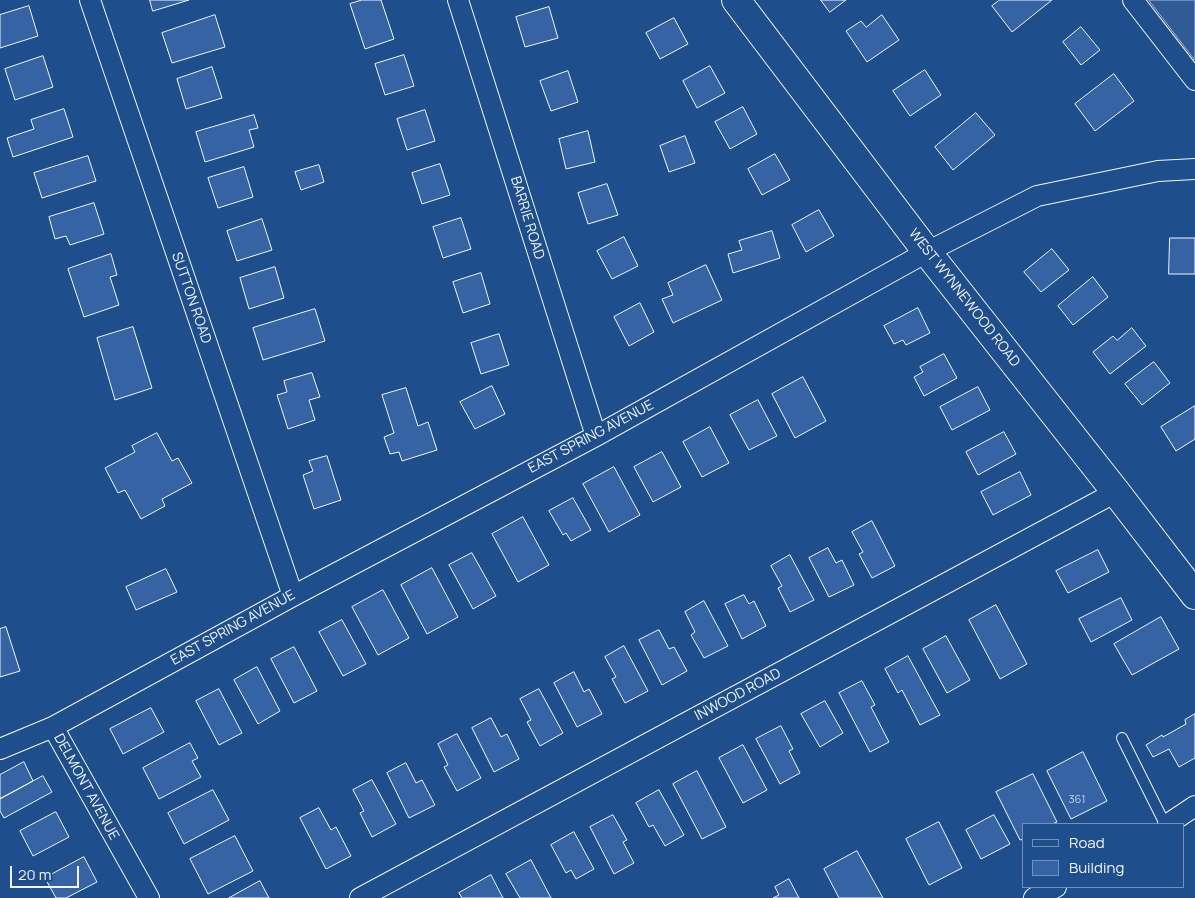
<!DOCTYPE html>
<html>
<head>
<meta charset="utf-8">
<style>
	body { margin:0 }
	#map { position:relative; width:1195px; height:898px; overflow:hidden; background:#1f4e8c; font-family:Manrope,sans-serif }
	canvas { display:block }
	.legend { position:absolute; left:1022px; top:823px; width:162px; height:65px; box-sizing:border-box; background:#1f4e8c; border:1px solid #7391ba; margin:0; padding:6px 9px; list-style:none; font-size:15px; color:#f2f6ff }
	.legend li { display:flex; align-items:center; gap:10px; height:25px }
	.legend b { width:25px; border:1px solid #7391ba }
	.scale { position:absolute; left:10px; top:866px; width:69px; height:22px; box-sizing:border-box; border:2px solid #f2f6ff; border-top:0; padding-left:6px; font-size:15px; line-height:18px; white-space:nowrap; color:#f2f6ff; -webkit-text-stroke:4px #1f4e8c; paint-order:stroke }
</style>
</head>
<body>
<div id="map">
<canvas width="1195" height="898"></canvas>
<ul class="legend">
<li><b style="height:6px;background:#1f4e8c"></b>Road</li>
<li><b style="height:14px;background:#3563a3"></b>Building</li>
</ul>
<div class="scale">20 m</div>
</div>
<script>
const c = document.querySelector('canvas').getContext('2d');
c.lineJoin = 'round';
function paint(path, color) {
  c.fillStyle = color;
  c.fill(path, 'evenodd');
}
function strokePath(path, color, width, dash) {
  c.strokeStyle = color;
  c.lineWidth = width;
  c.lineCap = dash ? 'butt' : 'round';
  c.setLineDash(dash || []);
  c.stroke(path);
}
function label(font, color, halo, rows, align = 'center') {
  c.font = font + ' Manrope,sans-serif';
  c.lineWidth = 4;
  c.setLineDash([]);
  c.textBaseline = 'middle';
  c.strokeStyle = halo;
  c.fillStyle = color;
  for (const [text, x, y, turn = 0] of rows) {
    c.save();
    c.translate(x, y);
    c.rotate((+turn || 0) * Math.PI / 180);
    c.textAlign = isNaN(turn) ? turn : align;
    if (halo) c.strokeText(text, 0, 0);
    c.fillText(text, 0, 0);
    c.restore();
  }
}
const built = new Path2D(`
	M1149,0H1195V60Z`);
paint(built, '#305b95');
strokePath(built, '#a8bbd7', 1);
const building = new Path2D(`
	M150,0H189L153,11Z
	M362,0H381L394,39L365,49L350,4Z
	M821,0H846L830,12Z
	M1000,0H1052L1012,32L992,6Z
	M29,6L38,36L0,48V15Z
	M549,7L558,38L525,47L516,17Z
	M215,15L225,47L172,63L162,33Z
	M882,15L899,40L867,62L846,31L861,21L866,27Z
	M674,18L688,44L660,59L646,33Z
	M1081,27L1100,50L1081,65L1063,42Z
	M404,55L414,86L385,95L375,64Z
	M43,56L53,87L15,100L5,69Z
	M710,66L725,93L697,108L683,81Z
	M212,67L222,98L186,109L177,79Z
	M925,70L941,95L910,116L893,91Z
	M568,71L578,102L551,111L540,81Z
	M1114,74L1134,101L1095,131L1075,104Z
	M743,107L757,134L730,149L715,122Z
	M64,109L73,137L13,157L7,138L34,129L31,120Z
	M425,110L435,141L407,150L397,119Z
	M976,113L995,135L953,170L935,147Z
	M254,115L258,128L249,130L254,147L205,162L196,132Z
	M588,131L595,162L566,169L559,139Z
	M685,136L695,163L669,172L660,146Z
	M775,154L790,180L762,195L748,169Z
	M88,156L96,181L42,198L34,173Z
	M440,164L450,195L422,204L412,173Z
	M319,165L324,182L301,190L295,172Z
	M244,167L253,197L218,208L208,178Z
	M607,184L618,215L588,224L578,193Z
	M94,203L104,234L70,245L66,236L55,239L49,217Z
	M819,210L834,236L806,252L792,225Z
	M461,218L471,249L443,258L433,227Z
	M262,219L272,250L237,261L227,231Z
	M772,231L780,258L733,273L728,254L742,250L739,241Z
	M624,237L638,266L612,279L597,251Z
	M1170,238H1195V274H1169Z
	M1052,249L1069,270L1041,292L1024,272Z
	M111,254L117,275L110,277L119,305L84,317L68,269Z
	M706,265L722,300L673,323L662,299L673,295L668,283Z
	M275,267L284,298L249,309L240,278Z
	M481,273L490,304L463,313L453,282Z
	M1093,277L1108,297L1073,325L1058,306Z
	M640,303L654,332L629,346L614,317Z
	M918,308L930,333L906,345L903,340L894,344L884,326Z
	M315,309L325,341L263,360L253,328Z
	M133,327L152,388L115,400L97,338Z
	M1132,328L1146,346L1110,374L1093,352L1113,336L1117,340Z
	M499,334L509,365L481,374L471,343Z
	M944,354L957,378L924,396L914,377L923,372L920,367Z
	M1154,362L1170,383L1142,405L1125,384Z
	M312,373L320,397L309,400L315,420L288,429L277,395L287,392L284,381Z
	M803,377L826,421L795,438L772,394Z
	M492,386L505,414L475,429L460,402Z
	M978,387L990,410L952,430L940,407Z
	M406,388L418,426L428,422L437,450L402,461L399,452L390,454L384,437L394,433L382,395Z
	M758,400L777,436L749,450L730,415Z
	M1195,406V439L1176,451L1161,427Z
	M710,427L729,463L702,477L683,442Z
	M1004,432L1016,454L978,475L966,452Z
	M157,433L172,461L178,458L192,483L162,499L165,506L141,519L125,490L118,493L105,468L135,452L132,446Z
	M662,452L681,487L653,502L634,467Z
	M327,456L341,500L314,509L303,475L313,471L309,461Z
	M614,467L640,515L609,532L583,484Z
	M1020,472L1031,495L993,515L981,492Z
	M573,498L591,530L571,541L566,533L563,535L549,511Z
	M523,517L549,565L518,582L492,534Z
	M872,521L895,566L872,578L859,554L863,552L852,532Z
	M828,548L836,563L842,560L854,585L829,597L809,558Z
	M1098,550L1109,572L1068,593L1056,571Z
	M472,553L496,596L473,609L449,565Z
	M790,555L814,600L790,612L778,588L782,586L771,566Z
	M432,568L458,617L427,634L401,585Z
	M166,569L177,592L136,610L126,587Z
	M383,590L409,638L378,655L352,607Z
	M744,595L749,604L754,601L766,626L742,639L725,604Z
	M1121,598L1132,620L1091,642L1079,619Z
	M704,601L728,646L704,658L691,635L695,632L685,612Z
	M996,605L1027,664L1000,679L969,620Z
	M1161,617L1179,649L1132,675L1114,644Z
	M342,620L366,664L343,676L319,632Z
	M6,627L20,671L0,677V629Z
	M659,630L669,649L674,647L687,671L662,685L639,640Z
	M946,636L970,680L947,693L923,649Z
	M624,646L648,691L625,703L612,679L616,677L605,657Z
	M294,647L317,691L294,703L271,659Z
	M908,656L940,715L920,725L902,690L898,693L885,669Z
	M257,667L280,711L258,724L234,680Z
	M574,672L584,692L589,689L602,714L577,727L554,683Z
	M862,681L875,705L871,707L889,742L870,752L839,693Z
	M219,689L242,733L219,745L196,701Z
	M539,689L563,733L540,746L527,722L531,720L520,699Z
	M825,701L843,733L820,747L801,714Z
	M151,708L164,732L123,754L110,729Z
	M1195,714V758L1179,767L1169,749L1153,757L1146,745L1162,735L1163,737L1186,724L1185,720Z
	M491,718L501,737L507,734L519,759L494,772L472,728Z
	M781,726L793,749L789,751L800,773L780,784L756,739Z
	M457,734L481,778L457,791L444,767L448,765L438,744Z
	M190,743L198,758L192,761L201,777L159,799L143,768Z
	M743,745L767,790L743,803L719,758Z
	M1083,752L1107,801L1071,819L1047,771Z
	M24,762L33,781L0,799V775Z
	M406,763L416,783L422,780L435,805L409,818L387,773Z
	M697,771L726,827L702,839L673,784Z
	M1033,774L1057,822L1052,824H1024V839L1020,840L996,792Z
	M43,776L52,792L4,818L0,811V799Z
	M372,780L396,824L372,837L360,813L364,811L353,790Z
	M213,790L229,820L184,844L168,813Z
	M659,790L684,835L665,846L653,825L649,827L636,803Z
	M319,808L331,830L336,827L351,856L326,869L300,818Z
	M56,812L69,837L33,856L20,831Z
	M613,815L627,840L623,842L634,863L614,874L590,827Z
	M994,815L1010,844L981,859L966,830Z
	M939,822L962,868L929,885L906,839Z
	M574,832L594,869L576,879L571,870L566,873L551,845Z
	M235,836L253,871L208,894L190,859Z
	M857,851L883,898H839L824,869Z
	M84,857L97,882L66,898H56L45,878Z
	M531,860L551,898H520L506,874Z
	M491,875L503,898H462L459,893Z
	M789,879L799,898H773L779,895L775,887Z
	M260,881L269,898H229Z`);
paint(building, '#3563a3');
strokePath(building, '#f2f6ff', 1);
const service = new Path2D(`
	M1122,738L1165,824`);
const minor = new Path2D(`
	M90,0L293,596
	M458,0L596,436
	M1133,0L1195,80
	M53,727L149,898
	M0,749L53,727L293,596L596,436L927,252L1037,196L1158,171L1195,169
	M1168,824L1195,806
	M360,898L1116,492
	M1034,898L1056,887`);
const secondary = new Path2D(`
	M736,0L927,252L1116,492L1195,595`);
strokePath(service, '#f2f6ff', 12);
strokePath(minor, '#f2f6ff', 22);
strokePath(secondary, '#f2f6ff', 30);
strokePath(service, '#1f4e8c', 10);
strokePath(minor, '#1f4e8c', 20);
strokePath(secondary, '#1f4e8c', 28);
label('11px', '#c3d1e8', null, [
	["361",1077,800]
]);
label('14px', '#f2f6ff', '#1f4e8c', [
	["BARRIE ROAD",527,218,73],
	["SUTTON ROAD",191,298,71],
	["WEST WYNNEWOOD ROAD",964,298,52],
	["EAST SPRING AVENUE",591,437,-28],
	["EAST SPRING AVENUE",233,628,-29],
	["INWOOD ROAD",738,695,-28],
	["DELMONT AVENUE",86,787,61]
]);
</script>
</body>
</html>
